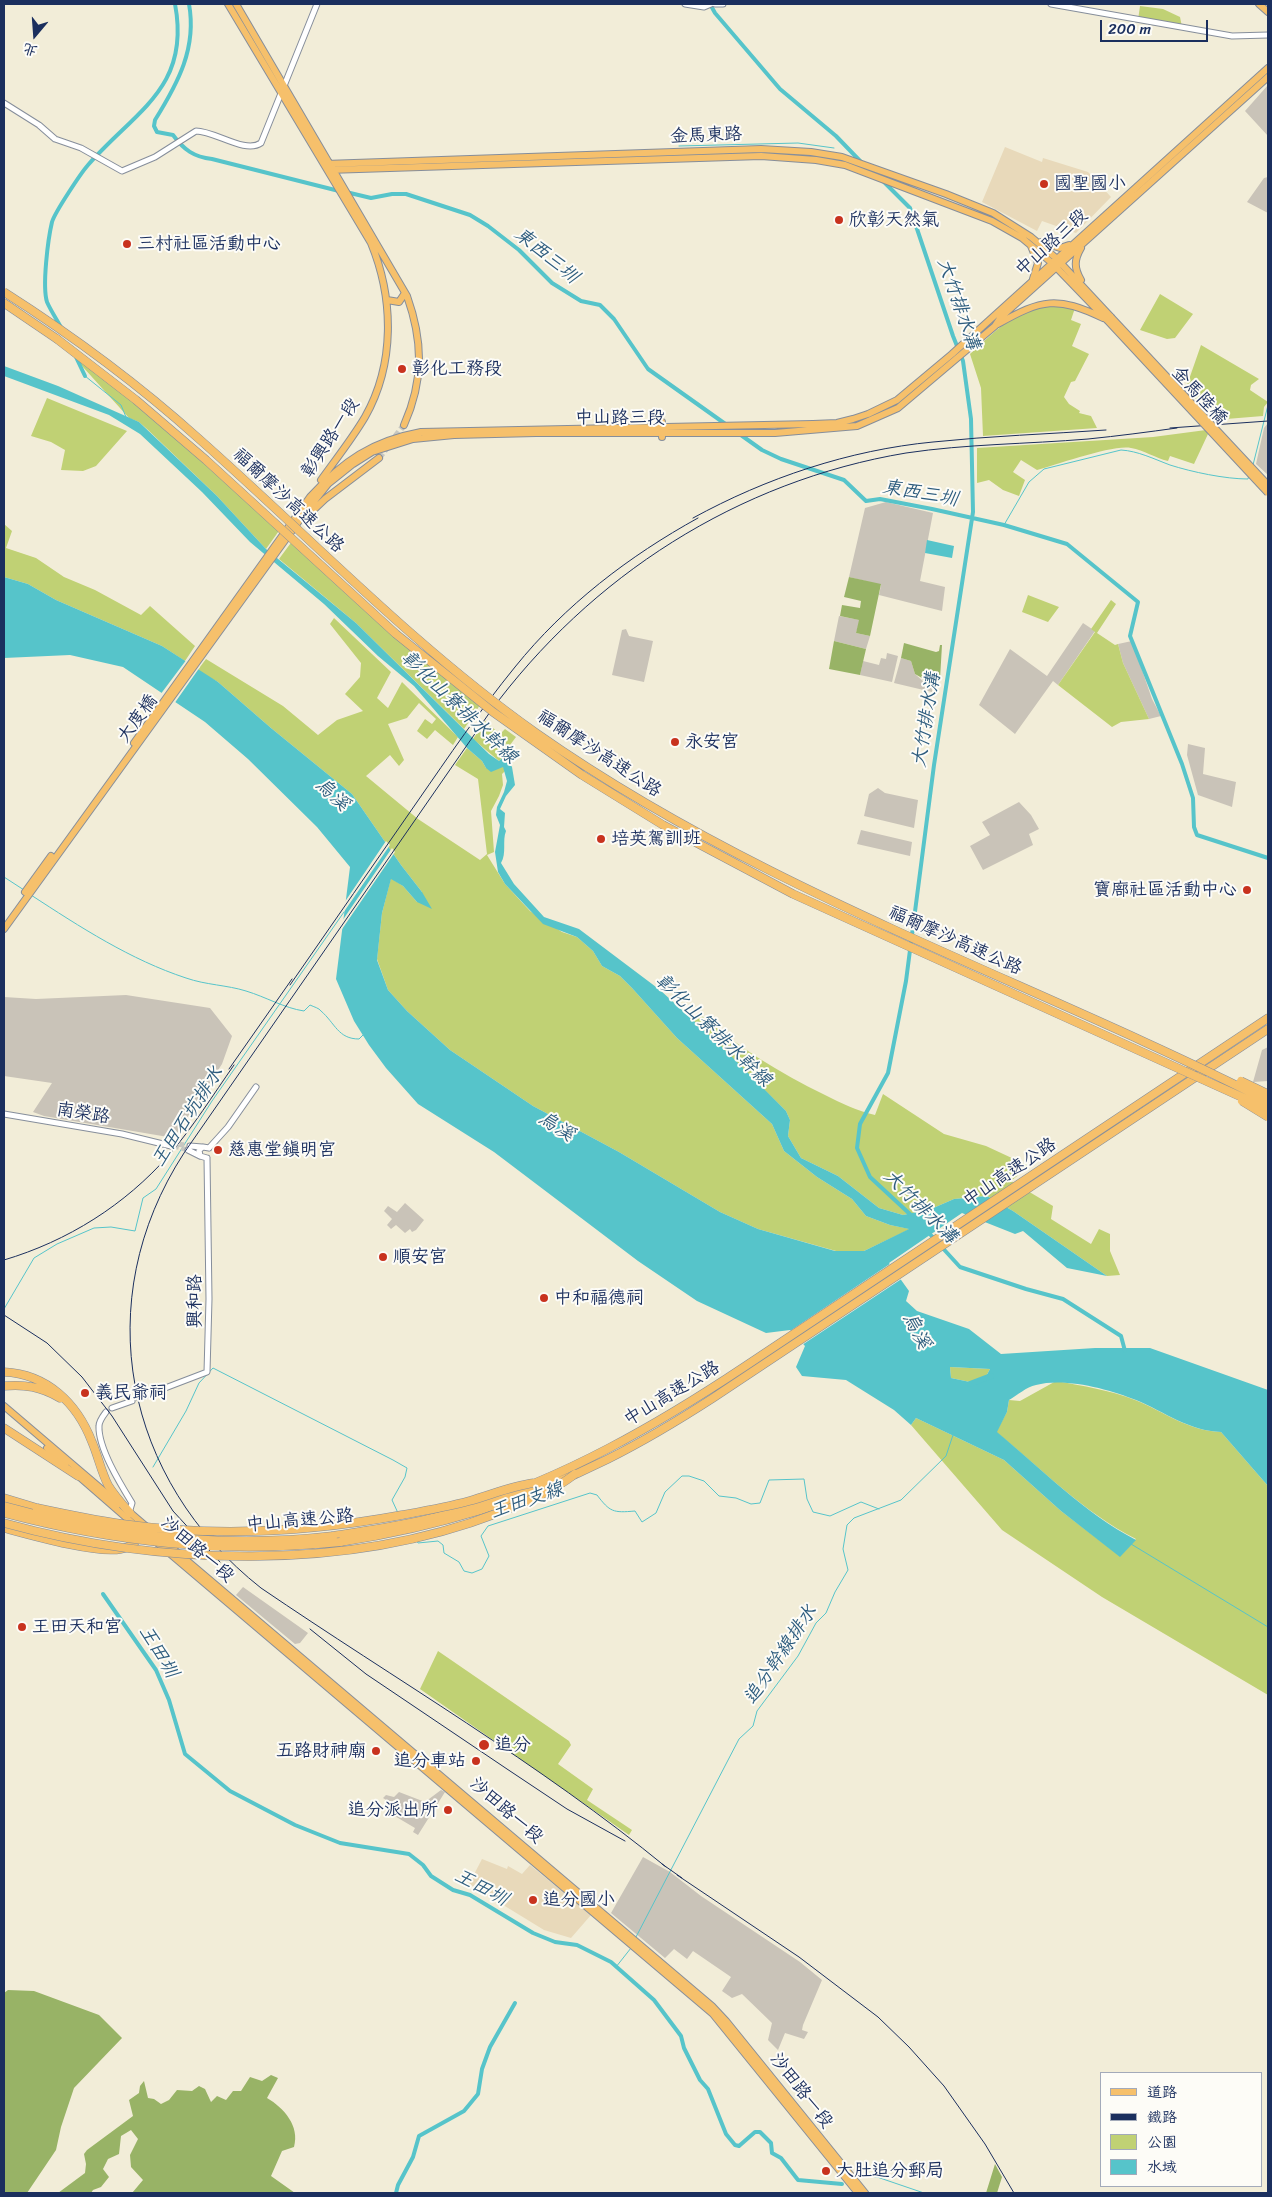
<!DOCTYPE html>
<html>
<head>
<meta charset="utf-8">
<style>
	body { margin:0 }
	#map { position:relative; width:1272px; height:2197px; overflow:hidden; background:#f2edd8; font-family:Sriracha,"LXGW WenKai TC",sans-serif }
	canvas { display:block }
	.frame { position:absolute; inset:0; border:5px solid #1b2f5e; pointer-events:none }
	.legend { position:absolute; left:1100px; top:2072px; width:162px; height:115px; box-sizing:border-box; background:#fdfcf7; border:1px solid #a3aaba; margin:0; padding:6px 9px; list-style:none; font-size:15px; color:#1b2f5e }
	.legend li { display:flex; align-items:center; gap:10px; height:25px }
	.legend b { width:25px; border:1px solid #a3aaba }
	.north { position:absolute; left:10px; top:10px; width:50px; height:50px; -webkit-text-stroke:4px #fdfcf7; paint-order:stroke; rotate:198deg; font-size:14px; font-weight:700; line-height:20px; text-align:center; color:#1b2f5e }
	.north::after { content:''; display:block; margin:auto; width:18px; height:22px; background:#1b2f5e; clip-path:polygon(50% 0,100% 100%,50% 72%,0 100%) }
	.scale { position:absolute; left:1100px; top:20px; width:108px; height:22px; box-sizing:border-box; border:2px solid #1b2f5e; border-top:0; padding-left:6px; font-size:15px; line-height:18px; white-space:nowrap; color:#1b2f5e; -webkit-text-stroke:4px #fdfcf7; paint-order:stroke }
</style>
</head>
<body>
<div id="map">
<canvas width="1272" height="2197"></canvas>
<div class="frame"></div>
<ul class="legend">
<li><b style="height:6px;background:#f6c06b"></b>道路</li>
<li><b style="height:6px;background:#1b2f5e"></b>鐵路</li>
<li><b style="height:14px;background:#c0d174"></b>公園</li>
<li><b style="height:14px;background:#56c4ca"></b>水域</li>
</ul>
<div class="north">北</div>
<div class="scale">200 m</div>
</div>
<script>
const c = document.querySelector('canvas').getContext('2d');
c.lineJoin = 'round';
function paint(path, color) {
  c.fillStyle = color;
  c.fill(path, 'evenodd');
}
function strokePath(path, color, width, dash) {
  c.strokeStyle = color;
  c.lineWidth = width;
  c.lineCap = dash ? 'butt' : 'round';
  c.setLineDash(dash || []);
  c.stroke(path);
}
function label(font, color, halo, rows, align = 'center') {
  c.font = font + ' Sriracha,"LXGW WenKai TC",sans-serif';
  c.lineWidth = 4;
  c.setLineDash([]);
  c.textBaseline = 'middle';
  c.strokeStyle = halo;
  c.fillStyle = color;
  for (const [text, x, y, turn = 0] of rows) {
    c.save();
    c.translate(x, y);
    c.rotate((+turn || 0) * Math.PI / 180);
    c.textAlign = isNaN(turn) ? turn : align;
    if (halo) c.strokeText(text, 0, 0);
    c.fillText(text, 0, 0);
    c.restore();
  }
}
paint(new Path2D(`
	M1005,147L1042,162L1043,158L1088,172L1111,197L1076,233L1042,221L1037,231L982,202Z
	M482,1859L507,1869L508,1866L522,1874L530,1865L591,1915L571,1938L544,1930L469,1884Z`), '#e8d9ba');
paint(new Path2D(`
	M1268,85V136L1245,111Z
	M1268,177V213L1247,202L1264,178Z
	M1268,423V475L1256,464L1264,428Z
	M886,502L933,513L920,581L945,587L942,611L879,595L881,585L849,577L865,508Z
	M839,616L860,620L856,633L870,636L866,649L834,641Z
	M1083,623L1095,631L1058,685L1053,681L1015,734L979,705L1010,649L1047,676Z
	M626,629L629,636L653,641L644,682L612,675L622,630Z
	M1132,641L1152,699L1161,716L1149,719L1123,663L1118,644Z
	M887,653L898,656L892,682L860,675L863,661L879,665L881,658L886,659Z
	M901,658L911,661L915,674L924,682L932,681V692L894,683Z
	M1188,744L1205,748L1203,774L1236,782L1232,807L1198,795L1187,755Z
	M878,788L885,793L918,800L914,828L864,816L869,794Z
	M1019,802L1031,815L1039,829L1029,834L1033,845L983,870L970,846L990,835L982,822Z
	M861,830L912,842L910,856L857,844Z
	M126,995L210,1008L232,1036L222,1064L174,1138L44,1116L33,1112L52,1083L4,1076V997L36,999Z
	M1268,1047V1081L1253,1082L1262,1050Z
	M405,1203L424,1220L416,1230L412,1232L410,1229L405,1233L396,1225L391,1229L387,1225L392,1219L384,1211L388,1206L397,1212Z
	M243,1587L308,1633L300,1643L295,1644L236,1595Z
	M441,1790L445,1792L418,1835L413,1832L415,1828L393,1815L391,1803L383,1798L386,1795L394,1797L399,1792L425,1802Z
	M643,1857L670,1872L701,1896L800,1962L822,1980L803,2025L802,2030L808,2032L804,2039L785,2033L778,2050L768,2040L772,2023L742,1994L732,1998L722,1991L731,1977L693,1951L687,1959L674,1949L665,1958L611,1913Z`), '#c9c3b8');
paint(new Path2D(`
	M1140,6L1163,9L1180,17L1182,27L1138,20Z
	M1160,294L1193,314L1175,338L1167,339L1140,330Z
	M1054,305L1075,308L1071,320L1081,324L1072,346L1089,354L1075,381L1071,382L1064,397L1069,404L1080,411L1079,413L1091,416L1097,428L983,436L981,388L970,354C998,329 1014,310 1054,305Z
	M1201,345L1259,379L1251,385L1250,390L1268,402L1264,407L1263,416L1214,420L1186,388Z
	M73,356L123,388L281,528L266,549L217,496L147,429L139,422L129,418Z
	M47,398L127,431L96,466L83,471L61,470L65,450L51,442L31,436Z
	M1206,430L1208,434L1194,464L1170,456L1168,461C1155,458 1144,450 1131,448C1114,444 1056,465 1037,470L1021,460L1013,472L1025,480L1019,496L1003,490L989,480L977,483V448L1153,437Z
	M4,524L12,531L6,548L36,558L64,577L95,590L141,615L150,606L195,646L185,661L162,646L56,600L28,584L4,577Z
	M293,540L480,705L464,729L356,623L279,559Z
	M1028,595L1059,607L1048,622L1022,612Z
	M1111,600L1116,604L1097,633L1115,645L1118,644L1123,663L1149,719L1121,722L1112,727L1058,685L1095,632L1091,629Z
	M334,618L391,672L377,698L388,708L402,682L458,737L453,745L435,730L427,739L417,731L425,719L432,724L436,719L419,703L407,718L388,724L404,760L399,766L390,755L366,776L418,819L480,860L487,854L478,779L455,765L467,748L482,761L486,768L503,766L505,771L502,774L503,785L499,796L491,811L494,852L487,855L505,884L530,911L562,932L577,937L593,951L602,966L620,976L632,988L677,1038L772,1124L784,1151L817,1177L852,1199L866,1216L890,1225L910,1229L864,1251H836L758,1229L720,1212L619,1152L533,1106L450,1050L407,1011L388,990L377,959L382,913L391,878L403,886L417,902L422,892L401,865L352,794L271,728L218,682L197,671L206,659L283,706L318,735L337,720L363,711L345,694L360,677L361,663L330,624Z
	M485,721L500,734L505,729L516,737L510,745L512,749L499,761L473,739Z
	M698,1013C737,1046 779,1073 825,1095C841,1103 857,1111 875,1115L883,1094L944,1134L986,1146L1029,1166L1011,1181L1053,1206L1051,1219L1091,1244L1099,1229L1110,1234V1251L1120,1275L1107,1276L1013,1211L987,1196L954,1199L931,1209L903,1215L879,1208L838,1176L801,1158L788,1136L790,1120L786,1111L694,1021Z
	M950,1367L990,1369L983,1382H970L951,1378Z
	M1056,1381C1083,1386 1110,1390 1135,1400C1165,1412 1188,1431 1221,1432L1268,1486V1695L1102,1597L1002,1530L911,1425L916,1418L1004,1460L1061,1511L1120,1556L1136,1539C1083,1512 1042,1469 996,1432L1007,1412L1009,1400L1020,1401Z
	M438,1651L569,1741L571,1745L558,1764L593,1789L587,1800L632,1830L629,1835L420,1689Z`), '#c0d174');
paint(new Path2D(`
	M849,577L881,584L870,636L856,633L859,620L840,616L842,605L860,608L861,601L844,597Z
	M834,641L866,649L860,675L829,669Z
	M904,643L936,652L939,651L940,645H942L940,679L924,682L922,678L915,674L911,661L901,658Z
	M8,1990L34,1991L99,2015L122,2038L74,2088L61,2127L56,2150L27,2193H4V1993Z
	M271,2075L278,2078L267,2098C284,2108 300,2126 294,2147L282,2151L271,2176L295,2193H132L143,2180L131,2167L130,2155L138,2139L131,2130L121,2136L119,2154L108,2159L103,2169L109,2177L101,2187L93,2190L91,2193H58L85,2173L86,2164L84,2154L87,2150L133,2116L129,2100L139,2093L140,2086L144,2081L148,2098L154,2099L161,2104L169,2100L177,2090L192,2091L199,2086L205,2089L211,2102L217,2096L226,2100L233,2091H241L250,2077L262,2081Z
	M995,2164L1002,2177L997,2193H986Z`), '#98b366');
paint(new Path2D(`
	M4,366L58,386L139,422L217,496L266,549L356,623L489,754L499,761L512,749L513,752L508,760L512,767L515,785L506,796L500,809L505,813L504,827L506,831C502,841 507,853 501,863L514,884L544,917L579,929L660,990L718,1043L786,1111L790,1120L788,1136L801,1158L838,1176L879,1208L903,1215L931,1209L954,1199L987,1196L1013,1211L1107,1276L1067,1268L1023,1231L1015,1234L962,1213L889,1263L909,1291L906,1301L917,1311L969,1329L1001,1354L1095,1348H1150L1268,1390V1486L1221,1432C1189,1431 1165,1412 1136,1400C1109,1389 1064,1377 1036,1385C1026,1387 1018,1395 1009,1400L1007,1412L997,1432C1043,1470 1083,1512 1136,1540L1120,1557L1061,1511L1004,1460L916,1418L911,1425L894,1410L846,1380L802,1376L796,1367L805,1346L790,1330L766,1333L697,1301L638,1261L494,1152L418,1104L386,1068L369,1045L354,1021L336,979L350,867L317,827L248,759L205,722L123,667L70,655L4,658V577L28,584L56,600L162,646L218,682L271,728L352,794L401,865L422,892L432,909L417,902L403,886L391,879L382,913L377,960L388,990L407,1011L450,1050L533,1106L619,1152L720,1212L758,1229L835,1251H864L909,1229L890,1225L866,1216L852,1199L817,1177L784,1151L772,1124L677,1038L632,988L620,976L602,966L593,951L577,937L543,924L505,884L498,872L495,852L500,825L496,815L497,807L504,792L507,781L503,767L491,772L486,768L482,761L467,748L414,686L378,656L324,604L250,542L202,492L140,434L109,415L4,376ZM950,1367L990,1369L983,1382H970L951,1378Z
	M927,540L954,546L952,558L925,553Z`), '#56c4ca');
paint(new Path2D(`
	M187,659L200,667L174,704L160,695Z
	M386,841L390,845L341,916L342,906Z
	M392,848L395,852L338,935L340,924Z
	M921,1243L892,1264L903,1278L802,1345L789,1332L787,1333Z`), '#f2edd8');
strokePath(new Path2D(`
	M679,146L798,143L834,148
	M85,376L121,405L126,417
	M1253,465L1268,405
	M1004,525L1029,482L1044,469L1121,450C1138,451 1154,459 1170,465C1192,472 1225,479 1248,479L1249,475
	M4,877L24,890
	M31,895C80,927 131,960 186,978C206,985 227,985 246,991C266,997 284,1008 304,1011L310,1005C314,1007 319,1008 321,1011C335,1023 338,1039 359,1039L363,1035
	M4,1309L34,1258L57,1244L94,1228L111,1227L135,1231L143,1198L156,1189L212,1101L344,912
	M153,1467L186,1411L199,1383L213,1368L393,1460L407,1468L405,1477L392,1500L398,1513
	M417,1541L418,1543L438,1541L443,1545L444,1553L459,1562L464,1571L472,1573L482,1569L489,1556L481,1536L488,1526L590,1493L597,1495C610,1512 613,1513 635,1511L642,1522L656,1513L665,1492L682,1476H689L704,1481L719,1496L736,1498L751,1504L760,1503L769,1480L804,1479L807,1499L813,1512L830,1516L861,1502L879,1509
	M1131,1544L1268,1627
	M636,1937L739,1739L753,1726L757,1711L798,1656L816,1623L826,1613L835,1592L848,1570L843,1549L847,1525L854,1518L901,1500L946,1456L953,1435
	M616,1967L631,1948
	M869,2176L877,2177L924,2193`), '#56c4ca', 1);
strokePath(new Path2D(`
	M189,4C197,48 178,83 155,120L154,126L157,132L173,135C184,150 194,157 212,159L339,191
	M710,4L715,13L780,89L836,136L863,164
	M884,182L910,208L953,336L963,361L971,419L973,512L934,765L906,981L888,1073L860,1124L857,1148L870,1177L912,1216
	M346,192L371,198L392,194H406L470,215L488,226L519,250L552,283L581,301L600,305L614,319L648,369L762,450L781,459L844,480L866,501L880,499L932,509L1004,525L1067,544L1138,602L1130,636L1182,764L1193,798L1194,827L1197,835L1268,858
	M62,329C57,320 51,311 47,302C42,286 48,239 52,222C55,212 81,173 88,165C135,111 191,88 175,4
	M75,355L85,376
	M928,1232L960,1267L1026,1289L1063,1299L1121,1336L1125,1351
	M103,1594L156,1670L169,1700L185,1754L230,1791L295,1825L340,1843L409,1854L423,1865L431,1876L453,1890L470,1895L533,1933L555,1942L577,1945L611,1962L654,2000L681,2036L684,2048L700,2080L708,2089L726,2134L735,2145L739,2146L755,2132H760L771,2143L772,2153L781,2158L798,2180L842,2184
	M396,2193L398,2185L413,2157L419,2136L464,2111L478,2094L482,2069L490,2047L515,2003`), '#56c4ca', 4);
strokePath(new Path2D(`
	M970,1384L991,1376`), '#56c4ca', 6);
strokePath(new Path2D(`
	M172,1143L190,1146
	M174,1146L188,1150`), '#c7c7c0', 5, [5, 2.5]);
strokePath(new Path2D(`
	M379,458L404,425`), '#c7c7c0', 6, [6, 3]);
const tertiary = new Path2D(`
	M685,4L704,7L711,4
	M715,4H723
	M1051,4L1232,36L1268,35
	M4,103L39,125L55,139L81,148L122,171L155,157L196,131C215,131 245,154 261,143L317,4
	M4,1114L122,1134L171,1146
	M190,1146L202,1147
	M209,1148L228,1127L256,1087
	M188,1150L200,1156
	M207,1158L200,1156L199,1150L203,1147L209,1148
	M139,1398L207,1372L209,1299L207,1158
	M112,1408L132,1401
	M106,1412C103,1416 99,1421 99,1426C98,1448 121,1485 132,1503L129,1513`);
const primary = new Path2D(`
	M228,4L371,243C394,299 395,364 365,417C352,439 336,459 321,480
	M236,4L407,296C423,341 424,380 404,425
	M1259,4L1268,12
	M325,164L761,149L811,152L842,157L946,194L993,213L1031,237L1056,258L1111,317
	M328,170L761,156L816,160L845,165L992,221L1022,238L1052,263L1107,320
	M1041,242L1060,248L1069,245
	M1031,246L1038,263L1033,279
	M1081,280C1074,268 1074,260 1081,248
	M387,300L399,302L405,293
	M998,324C1042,299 1057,296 1103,318
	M662,422V437
	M306,517L325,499L379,458
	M134,743L310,497C343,461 372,441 421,432L813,424L837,423L853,419L868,414L897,400L952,354L1268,68
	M25,892L51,856
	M4,929L304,514L328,484L353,464L372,452L413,439L454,435L536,433H775L857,426L898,408L995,326L1001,317L1268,77
	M4,1406L119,1504
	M47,1448L65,1465
	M75,1473L137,1527
	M127,1510L148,1528
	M155,1541L713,2014L858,2193
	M165,1542L712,2006L726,2021L865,2193`);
const motorway = new Path2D(`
	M4,303L57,339
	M4,1372C47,1374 77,1403 92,1442C98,1456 101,1471 108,1485C114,1495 122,1504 130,1513
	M4,1386C25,1384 41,1387 60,1398
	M4,1428L78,1476
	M4,1498L37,1508
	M4,1528C30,1535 96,1554 121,1549C129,1548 134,1543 140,1537
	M333,1536C377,1529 421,1523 464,1509C564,1478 657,1425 744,1367L1268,1018
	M340,1542C433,1528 524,1501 608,1459C644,1441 679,1420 713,1398L1268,1029`);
strokePath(tertiary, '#868e9b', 7);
strokePath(primary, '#868e9b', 8);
strokePath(motorway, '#868e9b', 9);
strokePath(tertiary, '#fff', 5);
strokePath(primary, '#f6c06b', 6);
strokePath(motorway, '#f6c06b', 8);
strokePath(new Path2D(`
	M1170,428L1268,421
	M693,518C766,478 849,450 933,442C990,436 1049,434 1106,430
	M290,985C332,924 375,863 417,802C449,756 480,710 515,667C565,605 629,556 698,518
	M229,1069L292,979
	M4,1260C68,1241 125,1205 169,1155C193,1127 213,1095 234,1065
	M4,1315L47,1343L82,1377L112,1416L173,1511L220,1562
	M310,1629L366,1674L507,1769L567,1809L625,1841
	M662,1864L682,1878
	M666,1867C539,1763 396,1680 261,1588C124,1480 88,1301 184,1153L490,712C590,576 738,481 906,453C966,444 1028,444 1088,439C1118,436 1148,432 1177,428
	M677,1875L799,1957L878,2017L909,2047L944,2086L985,2144L1014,2193`), '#1b2f5e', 1);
const primaryBridge = new Path2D(`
	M1111,317L1268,485
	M1107,320L1268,493`);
const motorwayBridge = new Path2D(`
	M4,292C73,336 138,384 198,438C310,537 413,646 536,733C761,891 1024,978 1268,1101
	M57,339L136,400L206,460L396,634L493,712L582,775L663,825L793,894L1268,1109
	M1241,1081L1268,1094
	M1242,1101L1268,1117
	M4,1506C112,1536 221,1549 333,1536
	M37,1508C65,1514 94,1520 122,1524C215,1537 310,1532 402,1515C424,1511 447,1507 469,1501C491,1495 511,1486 534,1483
	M4,1513C117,1543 224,1554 340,1542
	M4,1523C160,1566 345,1572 498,1513C527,1501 549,1494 575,1474`);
strokePath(primaryBridge, '#868e9b', 8, []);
strokePath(motorwayBridge, '#868e9b', 9, []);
strokePath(primaryBridge, '#f6c06b', 6);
strokePath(motorwayBridge, '#f6c06b', 8);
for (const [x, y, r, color] of [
	[1044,184,5,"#c8321e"],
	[839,220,5,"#c8321e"],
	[127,244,5,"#c8321e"],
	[402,369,5,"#c8321e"],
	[675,742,5,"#c8321e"],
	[601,839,5,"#c8321e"],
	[1247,890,5,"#c8321e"],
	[218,1150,5,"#c8321e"],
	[383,1257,5,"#c8321e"],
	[544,1298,5,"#c8321e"],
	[85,1393,5,"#c8321e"],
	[22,1627,5,"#c8321e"],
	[484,1745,6,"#c8321e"],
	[376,1751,5,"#c8321e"],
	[476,1761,5,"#c8321e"],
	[448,1810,5,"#c8321e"],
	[533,1900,5,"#c8321e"],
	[826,2171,5,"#c8321e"]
]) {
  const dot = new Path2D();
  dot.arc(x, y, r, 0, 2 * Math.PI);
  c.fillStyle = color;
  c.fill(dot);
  strokePath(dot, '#fdfcf7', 2);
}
label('18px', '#1b2f5e', '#fdfcf7', [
	["金馬東路",706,136,-2],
	["中山路三段",1052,243,-42],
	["金馬陸橋",1199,396,47],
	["中山路三段",620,418],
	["彰興路一段",331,438,-57],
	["福爾摩沙高速公路",288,501,43],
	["大度橋",138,719,-54],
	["福爾摩沙高速公路",599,754,33],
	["福爾摩沙高速公路",955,941,24],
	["南榮路",83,1114,9],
	["中山高速公路",1010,1173,-34],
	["興和路",195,1301,-90],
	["中山高速公路",672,1394,-31],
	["中山高速公路",300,1521,-5],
	["沙田路一段",197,1550,41],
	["沙田路一段",506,1811,41],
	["沙田路一段",801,2091,52]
]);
label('18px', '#1b2f5e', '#fdfcf7', [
	["國聖國小",1054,184],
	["欣彰天然氣",849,220],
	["三村社區活動中心",137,244],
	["彰化工務段",412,369],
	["永安宮",685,742],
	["培英駕訓班",611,839],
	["寶廍社區活動中心",1237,890,"right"],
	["慈惠堂鎮明宮",228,1150],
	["順安宮",393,1257],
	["中和福德祠",554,1298],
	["義民爺祠",95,1393],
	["王田天和宮",32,1627],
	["追分",495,1745],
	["五路財神廟",366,1751,"right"],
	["追分車站",466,1761,"right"],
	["追分派出所",438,1810,"right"],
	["追分國小",543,1900],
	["大肚追分郵局",836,2171]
], 'left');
label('italic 19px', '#2d5c7e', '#fdfcf7', [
	["東西三圳",546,256,39],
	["大竹排水溝",958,304,71],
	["東西三圳",920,494,10],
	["彰化山寮排水幹線",459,708,44],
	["大竹排水溝",927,720,-81],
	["烏溪",332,795,43],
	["彰化山寮排水幹線",713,1031,44],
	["王田石坑排水",188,1117,-57],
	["烏溪",556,1127,33],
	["大竹排水溝",920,1207,45],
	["烏溪",916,1331,62],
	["王田支線",527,1501,-19],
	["王田圳",158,1652,59],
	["追分幹線排水",781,1655,-56],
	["王田圳",481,1888,28]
]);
</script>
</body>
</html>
